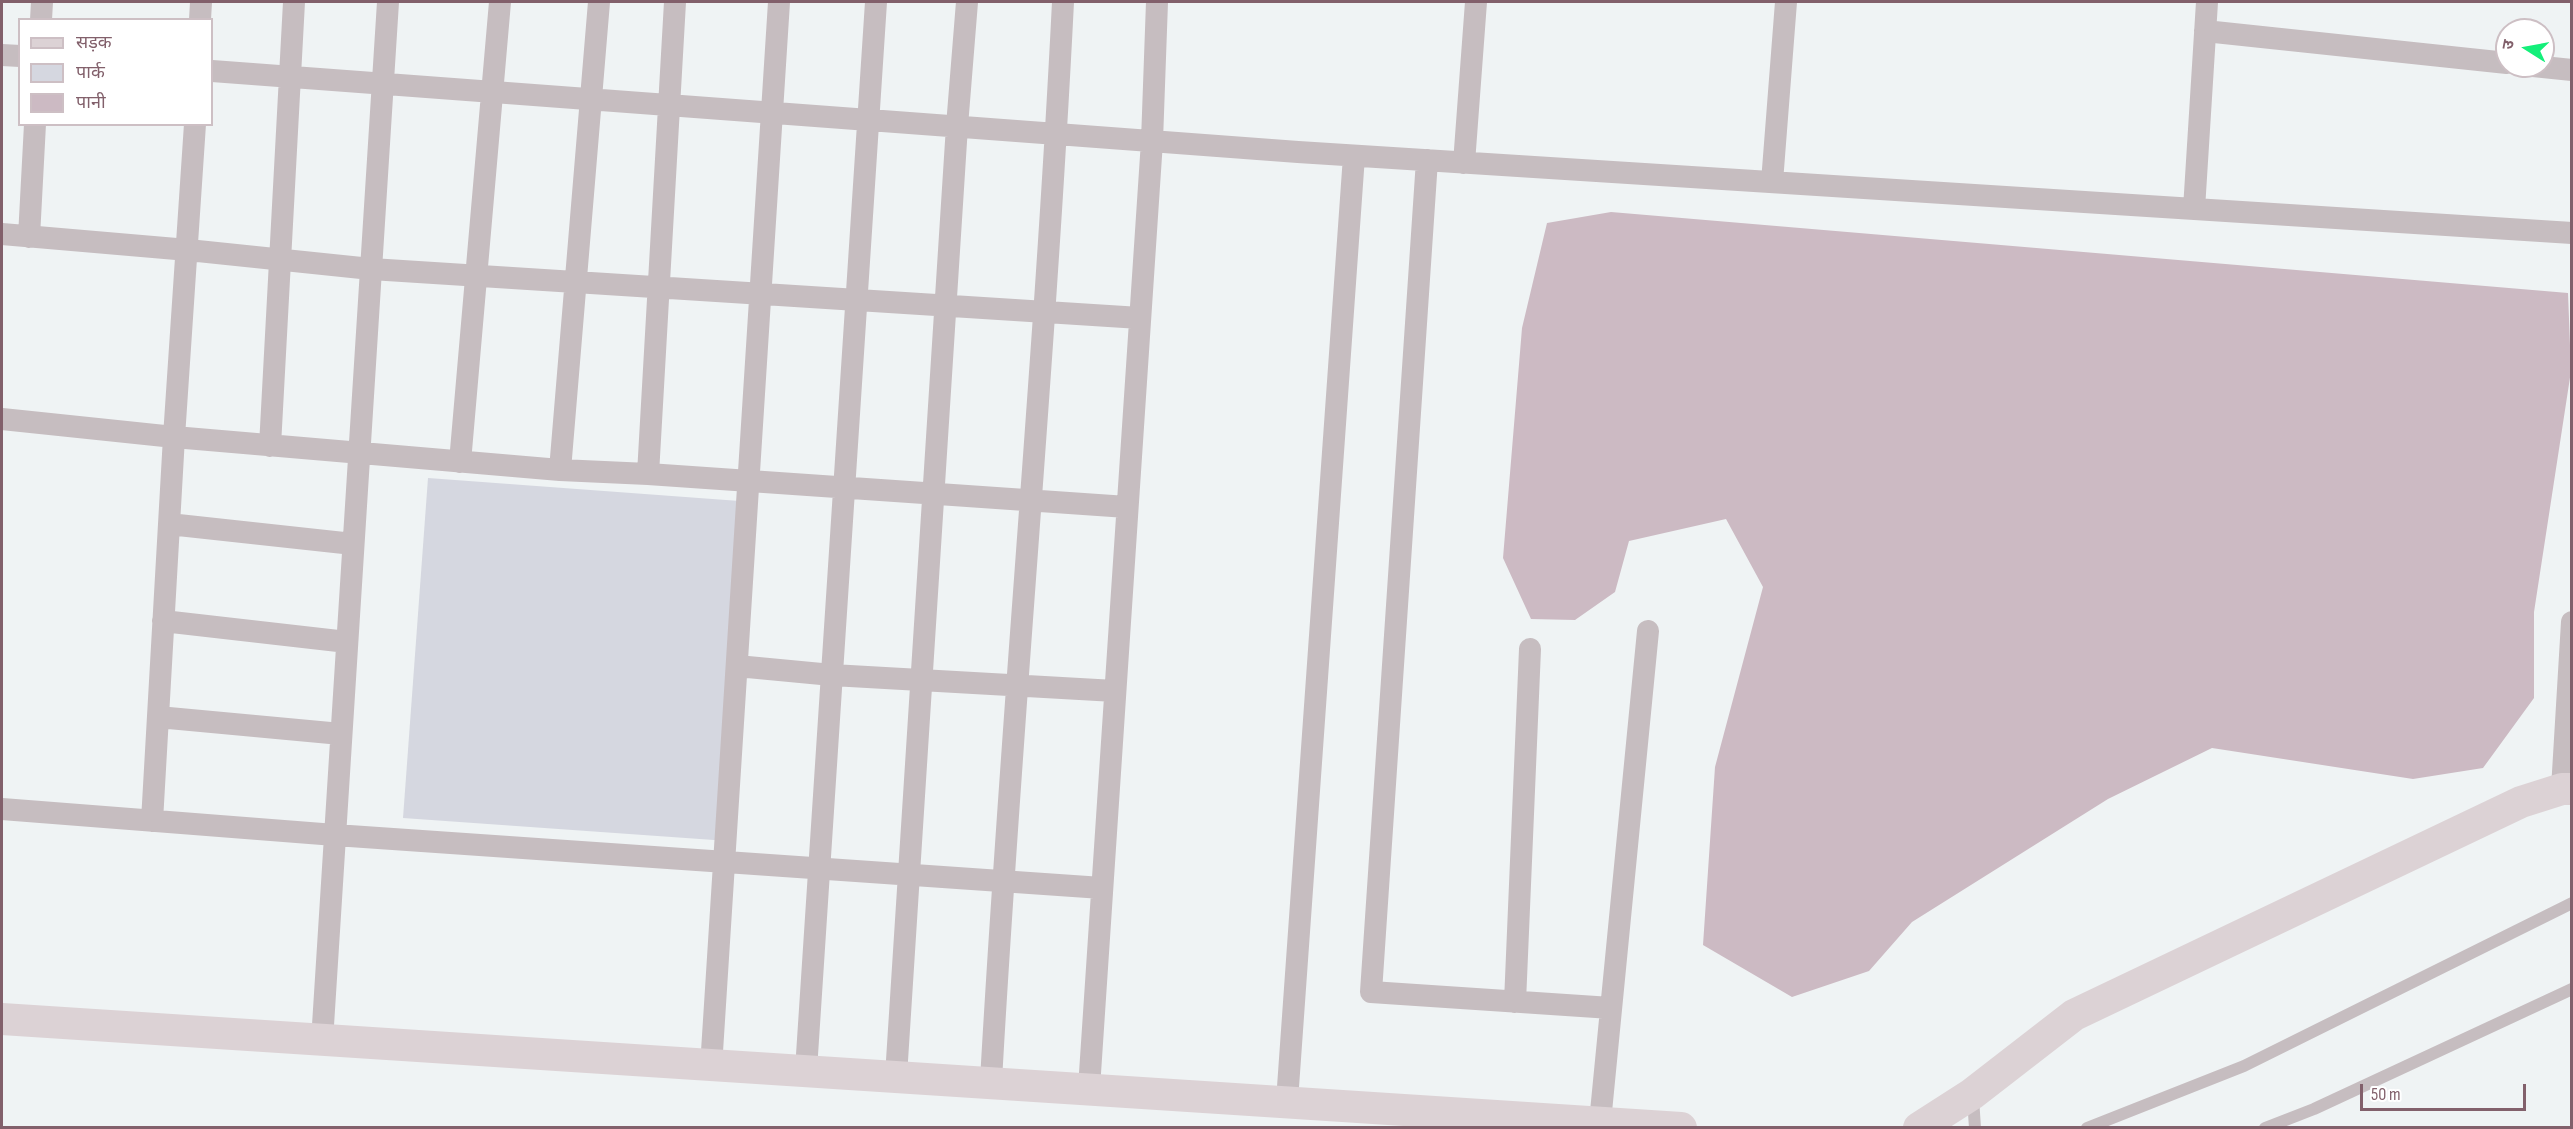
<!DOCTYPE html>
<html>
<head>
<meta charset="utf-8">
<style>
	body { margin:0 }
	#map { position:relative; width:2573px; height:1129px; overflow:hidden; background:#eff3f4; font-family:"Sofia Sans Condensed","Noto Sans Devanagari",sans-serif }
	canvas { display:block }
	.frame { position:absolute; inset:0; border:3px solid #82606b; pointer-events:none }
	.legend { position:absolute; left:18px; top:18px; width:195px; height:108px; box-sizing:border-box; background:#fff; border:2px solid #cdbfc4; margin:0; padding:8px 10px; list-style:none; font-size:18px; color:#82606b }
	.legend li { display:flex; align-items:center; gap:12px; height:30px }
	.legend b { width:30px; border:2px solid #cdbfc4 }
	.north { position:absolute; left:2495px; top:18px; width:60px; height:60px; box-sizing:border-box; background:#fff; border:2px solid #cdbfc4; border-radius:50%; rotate:281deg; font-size:16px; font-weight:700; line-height:24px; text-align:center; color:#82606b }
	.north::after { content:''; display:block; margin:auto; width:21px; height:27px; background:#14ef7a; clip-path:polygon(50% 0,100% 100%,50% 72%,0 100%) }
	.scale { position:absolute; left:2360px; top:1084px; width:166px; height:27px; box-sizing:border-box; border:3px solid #82606b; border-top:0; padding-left:8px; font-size:18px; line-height:21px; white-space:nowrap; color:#82606b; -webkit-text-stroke:4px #fff; paint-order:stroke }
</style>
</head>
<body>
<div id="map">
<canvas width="2573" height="1129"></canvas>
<div class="frame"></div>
<ul class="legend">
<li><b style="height:8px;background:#dcd2d5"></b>सड़क</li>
<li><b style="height:16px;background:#d5d7e0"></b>पार्क</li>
<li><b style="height:16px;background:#ccbac3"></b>पानी</li>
</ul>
<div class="north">उ</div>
<div class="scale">50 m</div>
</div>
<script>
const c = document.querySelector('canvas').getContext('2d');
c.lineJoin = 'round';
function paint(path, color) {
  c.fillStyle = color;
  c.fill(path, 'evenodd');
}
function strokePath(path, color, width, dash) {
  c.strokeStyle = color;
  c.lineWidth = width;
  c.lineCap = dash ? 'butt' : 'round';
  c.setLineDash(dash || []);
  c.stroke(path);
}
paint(new Path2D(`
	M428,478L753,502L728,841L403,818Z`), '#d5d7e0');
paint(new Path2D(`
	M1611,212L2568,293L2571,371L2534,612V698L2483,768L2413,779L2212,748L2108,799L1912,922L1869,971L1792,997L1703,945L1715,767L1763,587L1726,519L1629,541L1615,592L1575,620L1531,619L1503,558L1522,328L1547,223Z`), '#ccbac3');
strokePath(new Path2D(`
	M1973,1098L1975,1128
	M2087,1128L2244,1066L2572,903
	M2265,1128L2314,1109L2572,989`), '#c6bdc0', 12);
strokePath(new Path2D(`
	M41,20L42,2
	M200,20L201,2
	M2205,31L2507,63
	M2,55L20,56
	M2533,66L2572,70
	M212,71L1298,152L2572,233
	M1427,160L1371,992L1611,1008
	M1464,163L1476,2
	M1772,182L1786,2
	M2194,209L2207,2
	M2,234L188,250L371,269L1140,318
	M29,237L35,124
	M2,419L174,437L560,470L648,474L1127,507
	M270,446L294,2
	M460,462L500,2
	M560,470L599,2
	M648,474L675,2
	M169,524L353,544
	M163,621L347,642
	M737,666L832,675L1115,691
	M158,717L341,734
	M2562,789L2572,622
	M2,809L335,835L1102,888
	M152,821L174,437L195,124
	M1515,1002L1530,649
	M322,1041L388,2
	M711,1067L779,2
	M806,1070L876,2
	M896,1076L957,126L967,2
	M991,1081C1011,721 1045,362 1063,2
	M1089,1088L1152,141L1157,2
	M1287,1101L1354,156
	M1600,1122L1648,631`), '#c6bdc0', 22);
strokePath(new Path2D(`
	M2,1019L1681,1128
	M1919,1128L1972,1094L2074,1015L2521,802L2562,789H2572`), '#dcd2d5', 32);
</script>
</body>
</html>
